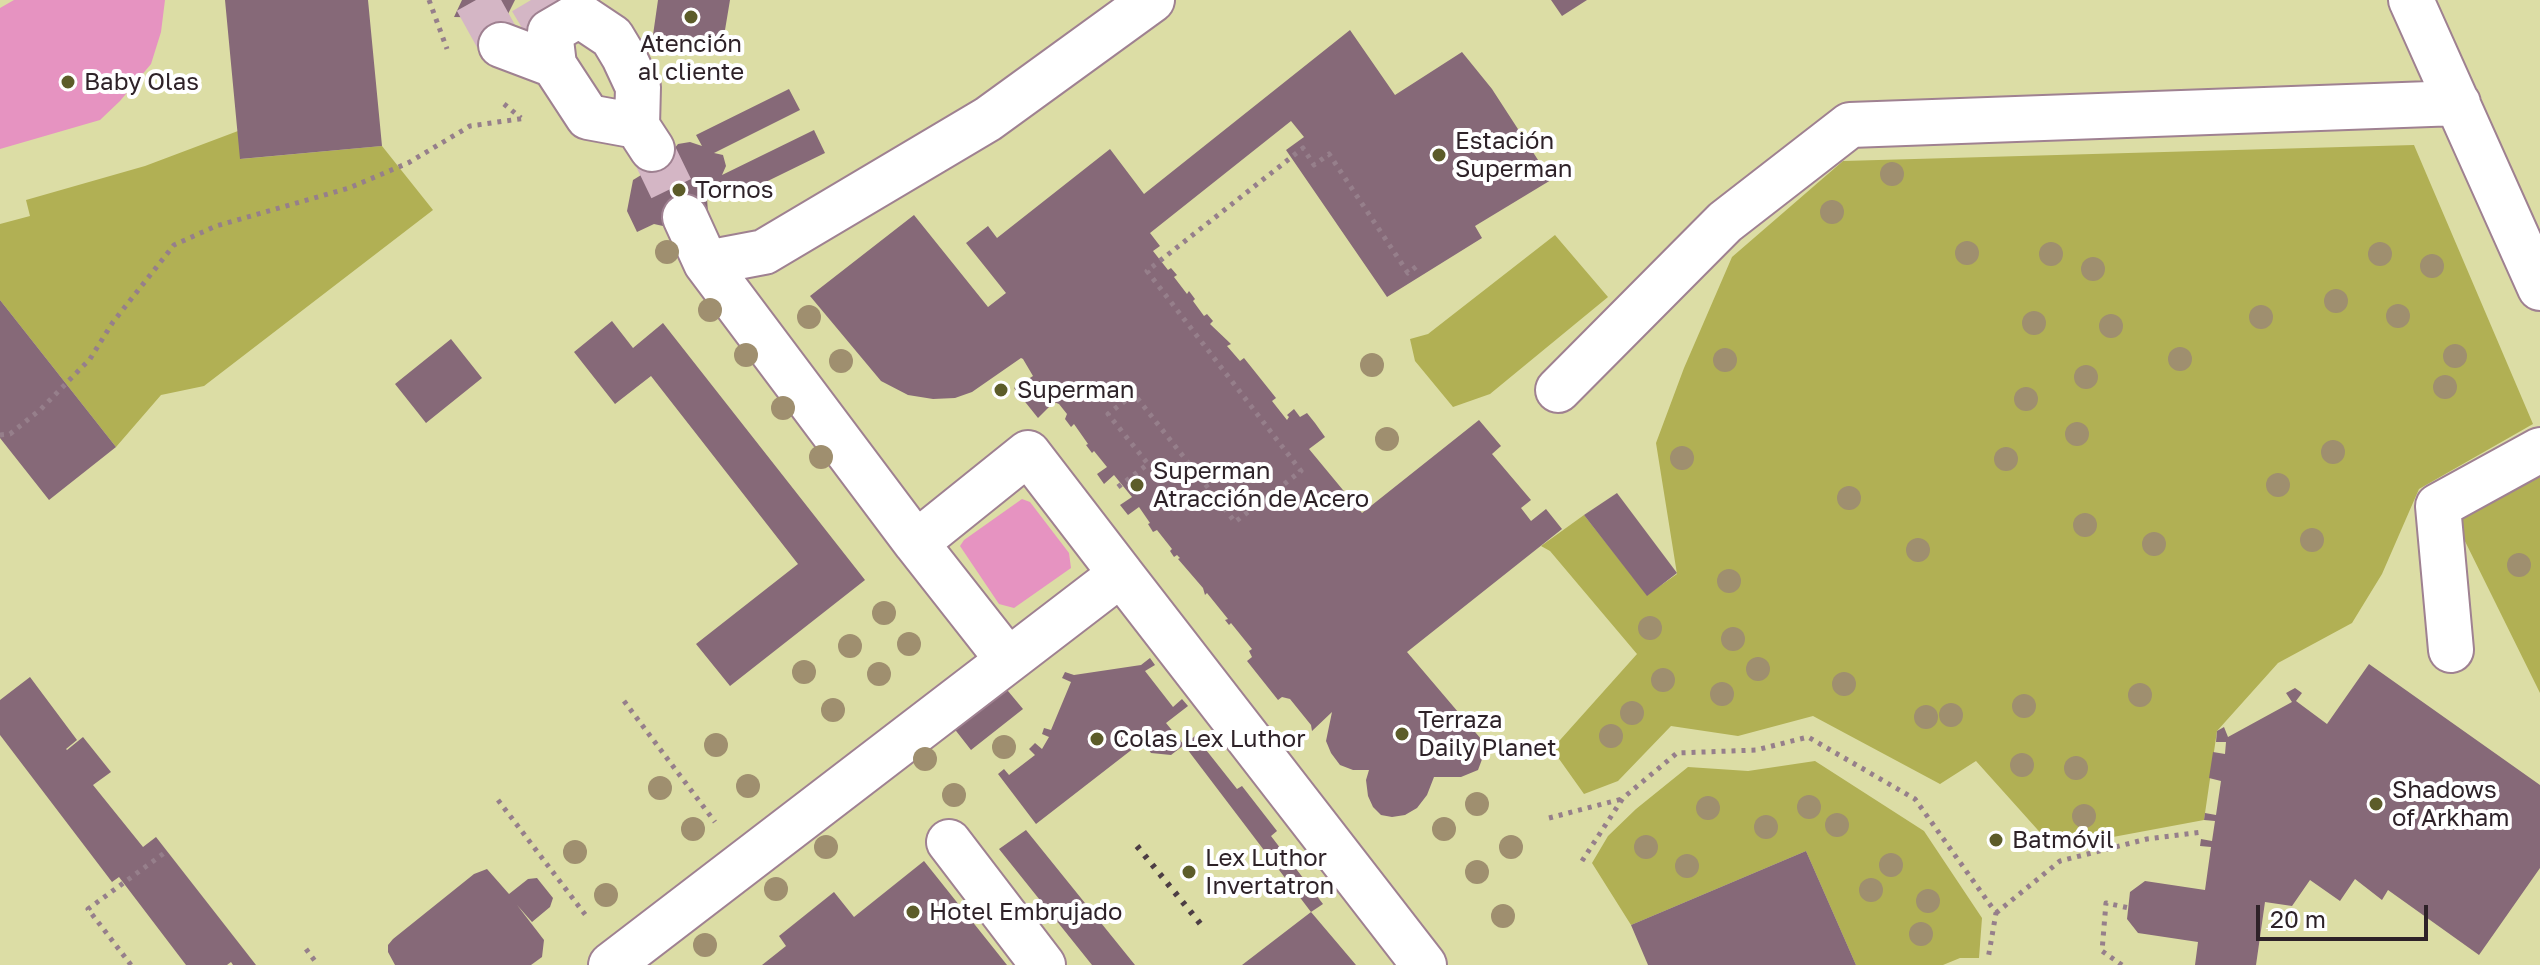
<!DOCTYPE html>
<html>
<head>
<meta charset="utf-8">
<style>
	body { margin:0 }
	#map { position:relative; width:2540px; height:965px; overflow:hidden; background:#fddbec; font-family:"Golos Text",sans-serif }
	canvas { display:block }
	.scale { position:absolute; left:2256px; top:905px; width:172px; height:36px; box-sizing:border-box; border:4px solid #2e2228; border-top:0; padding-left:10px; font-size:24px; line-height:28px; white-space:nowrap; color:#2e2228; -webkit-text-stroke:6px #fff; paint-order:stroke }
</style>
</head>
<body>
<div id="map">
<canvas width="2540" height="965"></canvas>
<div class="scale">20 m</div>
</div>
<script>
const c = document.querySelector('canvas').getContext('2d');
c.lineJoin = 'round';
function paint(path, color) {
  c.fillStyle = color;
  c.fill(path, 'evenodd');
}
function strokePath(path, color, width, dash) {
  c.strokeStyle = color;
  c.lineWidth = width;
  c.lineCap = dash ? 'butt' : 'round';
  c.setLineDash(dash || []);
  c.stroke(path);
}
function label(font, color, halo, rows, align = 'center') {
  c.font = font + ' "Golos Text",sans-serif';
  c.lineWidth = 8;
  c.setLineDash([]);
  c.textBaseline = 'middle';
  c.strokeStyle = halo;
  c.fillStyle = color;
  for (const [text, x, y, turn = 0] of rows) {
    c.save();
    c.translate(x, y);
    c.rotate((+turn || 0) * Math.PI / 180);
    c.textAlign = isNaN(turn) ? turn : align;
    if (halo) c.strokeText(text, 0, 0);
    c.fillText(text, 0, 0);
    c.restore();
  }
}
paint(new Path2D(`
	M0,0H2540V965H0Z`), '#dcdda5');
paint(new Path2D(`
	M238,131L241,159L382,146L433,210L204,386L161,395L116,447L0,300V224L30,216L26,200L145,166Z
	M2414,145L2533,424L2419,489L2382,574L2352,623L2278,663L2217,731L2204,820L2054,848L1976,761L1940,784L1813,716L1738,736L1671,726L1618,781L1584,794L1552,749L1637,654L1550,551L1541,546L1584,515L1647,595L1677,574L1656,443L1684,368L1732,257L1843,161Z
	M1555,235L1608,297L1490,394L1453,407L1415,361L1410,339L1428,334Z
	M2540,477V693L2454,519Z
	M1815,761L1924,831L1982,918L1979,958H1960L1943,965H1856L1806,851L1631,925L1592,863L1608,836L1636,809L1688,767L1748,771Z`), '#b1b054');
paint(new Path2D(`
	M14,0H165L161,32L151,64L120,101L100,120L0,149V8Z
	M1022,499L1030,502L1069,553L1071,568L1014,608L999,604L960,546L964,540Z`), '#e693c1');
paint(new Path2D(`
	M225,0H368L382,146L240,159Z
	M462,0H515L506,18L454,17Z
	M658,0H730L722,48L653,35Z
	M1551,0H1587L1562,16Z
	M1350,30L1395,95L1462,52L1492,89L1551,180L1475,226L1482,238L1387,297L1286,150L1304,137L1291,121L1150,233L1160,246L1153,251L1168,270L1171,268L1177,275L1174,277L1187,294L1189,291L1195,299L1193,301L1204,316L1207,314L1213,321L1210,324L1231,344L1227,346L1240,361L1244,358L1276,398L1272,401L1287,420L1289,417L1287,415L1294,409L1300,417L1307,413L1315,423L1325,437L1309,449L1362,513L1479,420L1501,446L1492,454L1531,500L1521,508L1531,521L1546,509L1562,529L1407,652L1487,746L1478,770L1461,777H1434L1427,795L1417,808L1405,815L1392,817L1381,815L1373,807L1368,796L1366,780L1369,770H1353L1340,765L1331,753L1326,741L1332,712L1312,731L1311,725L1290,699L1282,697L1278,700L1247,661L1252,657L1249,651L1252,649L1231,623L1229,625L1225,620L1228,619L1207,593L1205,595L1203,588L1178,559L1180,558L1177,555L1174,557L1170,551L1172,549L1157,530L1153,532L1148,524L1150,523L1139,507L1128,515L1120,505L1132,497L1114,475L1104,484L1097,474L1107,467L1094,451L1092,453L1086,445L1088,444L1074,424L1071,427L1065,419L1067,414L1059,404L1054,402L1038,418L1014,388L1033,376L1023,359L1021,358L972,392L955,398L933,399L908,395L881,381L810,296L914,215L988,307L1006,293L966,243L988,226L997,238L1110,149L1144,194Z
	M789,89L800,110L714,153L723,155L726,166L722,175L814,130L825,153L733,198L726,185L725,194L718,199L707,198L708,213L695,222L672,228L654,224L637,232L627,211L633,180L646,172L640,157L670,154L678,144L690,142L702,146L696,135Z
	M0,300L116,447L49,500L0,438Z
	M612,321L633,348L663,323L865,580L730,686L696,644L798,564L651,376L615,404L574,352Z
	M451,339L482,378L426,423L395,384Z
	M1617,493L1677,573L1647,596L1584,515Z
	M1150,658L1155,665L1145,671L1173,707L1182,699L1188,706L1166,723L1184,745L1171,755L1151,753L1143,741L1036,824L998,774L1004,769L1009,775L1035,755L1029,749L1035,743L1042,749L1049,737L1042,734L1044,728L1051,730L1071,682L1062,678L1065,672L1074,675L1141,665Z
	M2369,664L2540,785V868L2479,955L2388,890L2382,900L2355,879L2340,901L2310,880L2292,906L2265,902L2256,965H2195L2198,942L2138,933L2127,919L2130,892L2145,881L2205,890L2211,847L2200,846L2201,839L2212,841L2215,821L2204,820L2205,813L2216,815L2221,781L2209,778L2213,752L2225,754L2226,742H2216L2217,731L2224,727L2228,737L2292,702L2286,693L2295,688L2302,693L2296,701L2327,724Z
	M30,677L77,740L66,749L67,750L83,737L111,772L93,785L143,847L156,837L256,965H233L231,962L227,965H186L119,877L112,882L0,735V700Z
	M1003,685L1023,709L971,750L953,727Z
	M1195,736L1237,789L1242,786L1277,831L1271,836L1323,904L1311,912L1184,745Z
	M1026,830L1135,965H1092L999,849Z
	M1806,851L1856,965H1648L1631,925Z
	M924,861L1007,965H762L786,946L779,936L834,892L854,917Z
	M487,869L509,894L528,879L537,878L553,898L550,907L532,922L517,905L544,940L542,957L531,965H395L388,952V945L393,939L474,874Z
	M1311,912L1356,965H1242Z`), '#866978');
strokePath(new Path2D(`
	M476,0L501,45
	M531,0L550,32
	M652,149L685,217`), '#d4b6c5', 44, [44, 22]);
const minor = new Path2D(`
	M2411,0L2540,288
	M501,45L554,65
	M637,126L638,87L624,57L612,37L579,15L550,32L554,65L588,117L637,126L652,149
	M685,217L706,263L916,543
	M706,263L764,252L988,119L1152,0
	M1558,390L1725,222L1850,125L2458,103
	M1121,574L1424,965
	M2451,650L2438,506L2540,450
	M949,842L1043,965
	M611,965L1121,574L1028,453L916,543L1008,660`);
strokePath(minor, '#9f8191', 48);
strokePath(new Path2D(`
	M429,0L447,49
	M504,104L521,118
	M0,435L10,434L41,409L90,359L113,322L174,245L216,226L349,188L408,163L470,126L526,118
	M1118,487L1148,464L1108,414L1134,394L1235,522L1301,471L1147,271L1303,148L1314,165L1329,154L1408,273L1417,266
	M624,701L715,822
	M498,800L587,917
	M1549,818L1622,799
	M1582,861L1623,798L1677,753L1756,750L1808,737L1915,799L1996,913L1988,959
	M1996,913L2060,861L2147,839L2203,832
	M306,949L318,965
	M131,965L88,909L167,851
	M2122,965L2102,951L2106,903L2129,908`), '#967f8b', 5, [4, 6]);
strokePath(minor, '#fff', 44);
strokePath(new Path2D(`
	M1137,846L1203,927`), '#4c3d44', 6, [4, 8]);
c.fillStyle = '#9f8f6f';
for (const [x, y] of [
	[1892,174],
	[1832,212],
	[667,252],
	[1967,253],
	[2051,254],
	[2380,254],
	[2432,266],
	[2093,269],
	[2336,301],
	[710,310],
	[2398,316],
	[809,317],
	[2261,317],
	[2034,323],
	[2111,326],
	[746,355],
	[2455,356],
	[2180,359],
	[1725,360],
	[841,361],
	[1372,365],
	[2086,377],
	[2445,387],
	[2026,399],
	[783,408],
	[2077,434],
	[1387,439],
	[2333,452],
	[821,457],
	[1682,458],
	[2006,459],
	[2278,485],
	[1849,498],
	[2085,525],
	[2312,540],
	[2154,544],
	[1918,550],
	[2519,565],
	[1729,581],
	[884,613],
	[1650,628],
	[1733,639],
	[909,644],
	[850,646],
	[1758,669],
	[804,672],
	[879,674],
	[1663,680],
	[1844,684],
	[1722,694],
	[2140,695],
	[2024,706],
	[833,710],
	[1632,713],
	[1951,715],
	[1926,717],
	[1611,736],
	[716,745],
	[1004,747],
	[925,759],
	[2022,765],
	[2076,768],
	[748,786],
	[660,788],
	[954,795],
	[1477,804],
	[1809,807],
	[1708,808],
	[2084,816],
	[1837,825],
	[1766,827],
	[693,829],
	[1444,829],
	[826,847],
	[1511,847],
	[1646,847],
	[575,852],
	[1891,865],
	[1687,866],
	[1477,872],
	[776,889],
	[1871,890],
	[606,895],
	[1928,901],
	[1503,916],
	[1921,934],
	[705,945]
]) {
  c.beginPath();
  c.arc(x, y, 12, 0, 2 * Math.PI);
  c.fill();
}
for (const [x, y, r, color] of [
	[691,17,8,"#5c5c29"],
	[68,82,8,"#5c5c29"],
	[1439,155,8,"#5c5c29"],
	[679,190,8,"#5c5c29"],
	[1001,390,8,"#5c5c29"],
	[1137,485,8,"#5c5c29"],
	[1402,734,8,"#5c5c29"],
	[1097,739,8,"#5c5c29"],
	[2376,804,8,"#5c5c29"],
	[1996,840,8,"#5c5c29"],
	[1189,872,8,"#5c5c29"],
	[913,912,8,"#5c5c29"]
]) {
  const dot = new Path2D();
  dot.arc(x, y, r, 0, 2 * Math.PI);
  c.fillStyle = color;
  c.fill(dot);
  strokePath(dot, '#fff', 3);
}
label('24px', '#2e2228', '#fff', [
	["Atención",691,44,"center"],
	["al cliente",691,72,"center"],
	["Baby Olas",84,82],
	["Estación",1455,141],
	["Superman",1455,169],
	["Tornos",695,190],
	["Superman",1017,390],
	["Superman",1153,471],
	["Atracción de Acero",1153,499],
	["Terraza",1418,720],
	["Daily Planet",1418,748],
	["Colas Lex Luthor",1113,739],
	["Shadows",2392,790],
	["of Arkham",2392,818],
	["Batmóvil",2012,840],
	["Lex Luthor",1205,858],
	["Invertatron",1205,886],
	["Hotel Embrujado",929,912]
], 'left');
</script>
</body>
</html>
